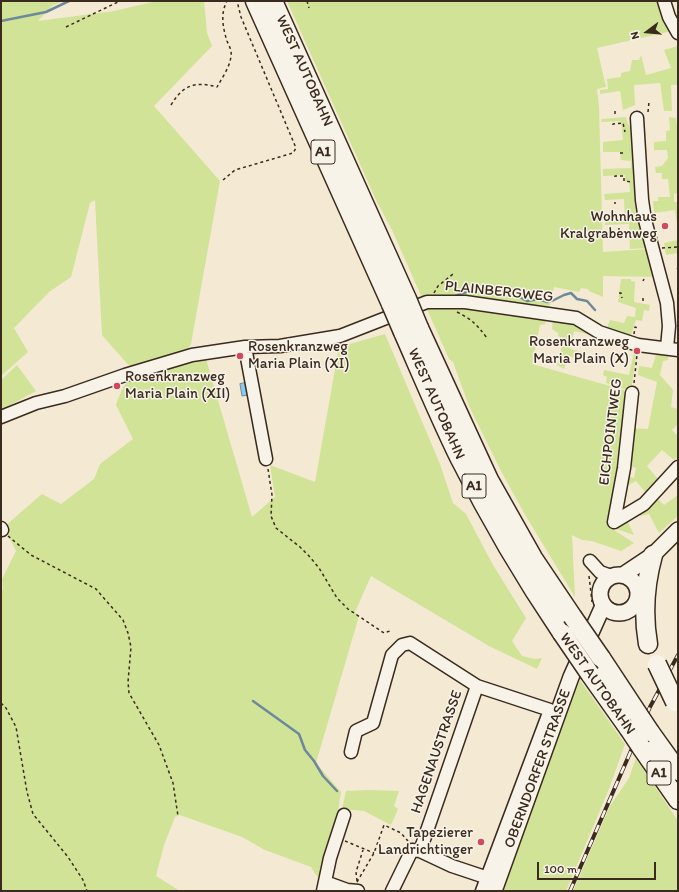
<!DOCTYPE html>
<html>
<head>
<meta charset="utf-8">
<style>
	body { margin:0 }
	#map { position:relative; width:679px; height:892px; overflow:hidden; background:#f4e9d3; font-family:Itim,sans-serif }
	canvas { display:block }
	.frame { position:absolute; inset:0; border:2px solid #3b2a1e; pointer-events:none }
	.north { position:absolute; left:627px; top:12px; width:40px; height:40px; -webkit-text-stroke:3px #f7f3e8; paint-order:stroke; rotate:254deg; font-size:11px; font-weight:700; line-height:16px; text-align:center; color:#3b2a1e }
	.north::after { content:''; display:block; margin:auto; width:14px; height:18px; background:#3b2a1e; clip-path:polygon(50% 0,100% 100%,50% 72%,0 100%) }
	.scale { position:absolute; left:537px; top:862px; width:119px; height:18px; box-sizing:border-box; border:2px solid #3b2a1e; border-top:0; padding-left:5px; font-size:12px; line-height:14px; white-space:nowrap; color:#3b2a1e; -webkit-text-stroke:3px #f7f3e8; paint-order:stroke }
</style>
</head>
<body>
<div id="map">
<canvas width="679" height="892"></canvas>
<div class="frame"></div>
<div class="north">N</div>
<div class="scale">100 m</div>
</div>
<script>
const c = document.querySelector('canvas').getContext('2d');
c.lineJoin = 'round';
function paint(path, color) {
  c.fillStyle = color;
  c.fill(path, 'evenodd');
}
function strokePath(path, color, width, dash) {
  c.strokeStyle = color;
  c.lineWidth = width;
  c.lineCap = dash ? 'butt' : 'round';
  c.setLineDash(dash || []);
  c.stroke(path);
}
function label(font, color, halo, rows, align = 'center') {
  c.font = font + ' Itim,sans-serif';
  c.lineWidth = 3;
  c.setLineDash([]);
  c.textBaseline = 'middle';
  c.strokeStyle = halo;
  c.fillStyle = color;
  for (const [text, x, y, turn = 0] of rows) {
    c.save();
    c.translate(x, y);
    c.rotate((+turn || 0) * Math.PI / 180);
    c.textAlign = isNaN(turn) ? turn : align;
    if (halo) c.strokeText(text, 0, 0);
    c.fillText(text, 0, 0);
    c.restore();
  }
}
paint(new Path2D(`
	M1,1H63L52,6L38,21L114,11L157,1H204L207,33L212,46L154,106L220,181L191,344L187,350L131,368L102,335L95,200L90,203L71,277L49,292L14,328L28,352L1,376Z
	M287,1H661L672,31L597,48L606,87L597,89L599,107L603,252L649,249L657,277L603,276V297L589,291L588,289L581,288L579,292L554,287L545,324L540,325L532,364L631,392L615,502L608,526L634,543L621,551L592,541L582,540L572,535L575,597L524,513L501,471L469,406L453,362L449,359L392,230L377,202Z
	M678,46V85H671L672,111H664L660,83L634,85L635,105L623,110L620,91L600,94V90L608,89L607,79L621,77V73L630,71L632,60H639L641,55L646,75L671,68L664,50Z
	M626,117L628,124L634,131L649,248L630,249L629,224L605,225V221L625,220L624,199L605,200L604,194L630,192L629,181H625V175L603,176V169L631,168V161L621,160L620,152H603V142L623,140L621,121L601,122L602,119Z
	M669,117L676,118L678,133V193L674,194V202H678V230L675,210L654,213L653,201H658V197H670L668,179H662V173H656L655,167L662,166L668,158L667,150H654V142L666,141V131L670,130Z
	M678,240V253L666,255L664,243Z
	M621,279H631V281L635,282L634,302L650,305L649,311L644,310L642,321L636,320L630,338L606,330L610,320L624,323L627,316L635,317L636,308L618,302Z
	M553,317L576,323L592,331L591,335L574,331L570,349L586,353L585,360L568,356L564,369L557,365L563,342L562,338L558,336V333L552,329Z
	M385,334L440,464L453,503L466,514L493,565L526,618L512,641L522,656L535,659L542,658L537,669L489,646L371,576L355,612L359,616L316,763L341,792L335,831L322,878L316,875L311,867L265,850L242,837L180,815L175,817L164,845L156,876L180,891H1V592L3,589L2,579L16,551L4,527L42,494L61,504L94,479L100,464L133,439L116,405C118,399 121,390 125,385C136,372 188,362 206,359L252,517L275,497L270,465L315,482L339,347Z
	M627,348L637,350L631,391L606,383L607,377L603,375L604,370L629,375L634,352L626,350Z
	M656,354L668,355V360L663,361L660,375L673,390L671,407L678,409V424L672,430L678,436V456L674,460L662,450L647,466L658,479L645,492L636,481L623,488L626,475L634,478L636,468L628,465L631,428L648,429L657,382L638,375L639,366L652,368Z
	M17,365L36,391L1,410V380Z
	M678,495V516L659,533L649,514L640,516L638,512L657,498L664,505Z
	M627,520L634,535L613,528Z
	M580,680L625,744L609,789L566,891H497Z
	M636,758L678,821V891H573L610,806L629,778Z
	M369,790L399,791L394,806L398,809L391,825L364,811L342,809L346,791Z`), '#d1e397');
const water = new Path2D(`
	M245,383L248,395L242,396L240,384Z`);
paint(water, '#8ec9ee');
strokePath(water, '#6d899b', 1);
strokePath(new Path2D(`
	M1,21L46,12L69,1
	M453,297L469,291H508L527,301L539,299L547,302L554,300L564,295L571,293L577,299L587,301L595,310
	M253,701L299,734L305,750L314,761L323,776L337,791`), '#6d899b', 2.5);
const minor = new Path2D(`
	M664,1L669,17L678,33
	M637,118L642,200L645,220L667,303L669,326L667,348
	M245,347L266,459
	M1,417L36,403L65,396L125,375L192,355L245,347L280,346L340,336L427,302H465L576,318L599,332L638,345L678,350
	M614,522L624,468L632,393
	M614,522L644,504L678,467
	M1,528L2,530
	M590,561L600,572L611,576
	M477,686L420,851L452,866L488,878
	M351,752L356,731L373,723L392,655L402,645L410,643L477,686L550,710L482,891
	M325,882L347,890L358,891
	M323,891L330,858L344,815
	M392,891L412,850L420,851`);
const major = new Path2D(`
	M600 594a19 19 0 1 1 38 0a19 19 0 1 1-38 0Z
	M623,575L653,555L678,530
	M494,891L571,677L603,606`);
const highway = new Path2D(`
	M255,1L391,304
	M273,1L407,299
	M419,328L489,480L533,558L572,616
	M403,332C421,373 439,416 459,457C489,517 524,577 562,633
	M648,644C643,615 645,584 653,555
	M601,658L638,714
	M590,674L629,729
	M650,732L678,771
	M641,747L678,800`);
strokePath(minor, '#3b2a1e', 15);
strokePath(major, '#3b2a1e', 18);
strokePath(highway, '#3b2a1e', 21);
strokePath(new Path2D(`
	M307,1L309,8
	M66,27L120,1
	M171,105C183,85 195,81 217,87C222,78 230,67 231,56C232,50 229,46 227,41C223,28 220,14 227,1
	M615,111V115
	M648,112L649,102
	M613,125V124L623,123L625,132
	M620,153H623V155
	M615,177V176H624V181L632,182
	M223,180L235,170L293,153L296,148L241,17L237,1
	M615,202V204
	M619,228V230
	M662,248L678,247
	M677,269L678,268
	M643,281L644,279
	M434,293L438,286L453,274
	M619,293H621L622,298
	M643,301V298
	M457,312C473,320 477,325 487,338
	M634,334L635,327L638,328
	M634,383L637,355
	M268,469L272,495L271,516L276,528L300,547L309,556L319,568L337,598L348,609L384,633L390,631
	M8,536L31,555L96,589L123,620L128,633L131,647L128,682L129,693L159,745L173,783L178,816
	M589,576L592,602
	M1,703L6,708L16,727L27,792L33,814L68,857L83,880L87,891
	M345,841L374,853
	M357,881L356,872L363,850
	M357,882L374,853L384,825L401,833L408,841`), '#3b2a1e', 1.5, [3, 3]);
strokePath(minor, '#f7f3e8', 12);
strokePath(major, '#f7f3e8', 15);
strokePath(highway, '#f7f3e8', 18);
const rail = new Path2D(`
	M570,891L650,707L678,655`);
strokePath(rail, '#3b2a1e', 4);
strokePath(rail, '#f7f3e8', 2.5, [8]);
const highwayBridge = new Path2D(`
	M407,299L419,328
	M391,304L403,332
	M572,616L601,658
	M562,633L590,674
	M657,664L675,702
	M638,714L650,732
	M629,729L641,747`);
strokePath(highwayBridge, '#3b2a1e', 21, []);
strokePath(highwayBridge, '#f7f3e8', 18);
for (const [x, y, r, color] of [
	[665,226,4,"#d1495b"],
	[637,351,4,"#d1495b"],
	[240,356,4,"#d1495b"],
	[117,386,4,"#d1495b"],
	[481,842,4,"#d1495b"]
]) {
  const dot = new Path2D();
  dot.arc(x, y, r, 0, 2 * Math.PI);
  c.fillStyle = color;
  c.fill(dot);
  strokePath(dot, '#f7f3e8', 1.5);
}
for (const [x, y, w] of [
	[323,152,24],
	[474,486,24],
	[659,773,24]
]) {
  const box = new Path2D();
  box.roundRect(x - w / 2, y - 12, w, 24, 3);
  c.fillStyle = '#f7f3e8';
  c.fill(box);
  strokePath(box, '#3b2a1e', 1);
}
label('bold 14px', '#3b2a1e', null, [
	["A1",323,152],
	["A1",474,486],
	["A1",659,773]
]);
label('15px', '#3b2a1e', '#f7f3e8', [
	["WEST AUTOBAHN",304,71,66],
	["PLAINBERGWEG",499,292,6],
	["WEST AUTOBAHN",436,404,66],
	["EICHPOINTWEG",611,432,-83],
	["WEST AUTOBAHN",597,684,55],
	["HAGENAUSTRASSE",437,752,-71],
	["OBERNDORFER STRASSE",538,769,-70]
]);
label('15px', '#3b2a1e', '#f7f3e8', [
	["Wohnhaus",657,217],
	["Kralgrabenweg",657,234],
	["Rosenkranzweg",629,342],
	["Maria Plain (X)",629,359],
	["Rosenkranzweg",248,347,"left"],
	["Maria Plain (XI)",248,364,"left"],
	["Rosenkranzweg",125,377,"left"],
	["Maria Plain (XII)",125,394,"left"],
	["Tapezierer",473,833],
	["Landrichtinger",473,850]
], 'right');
</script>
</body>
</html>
